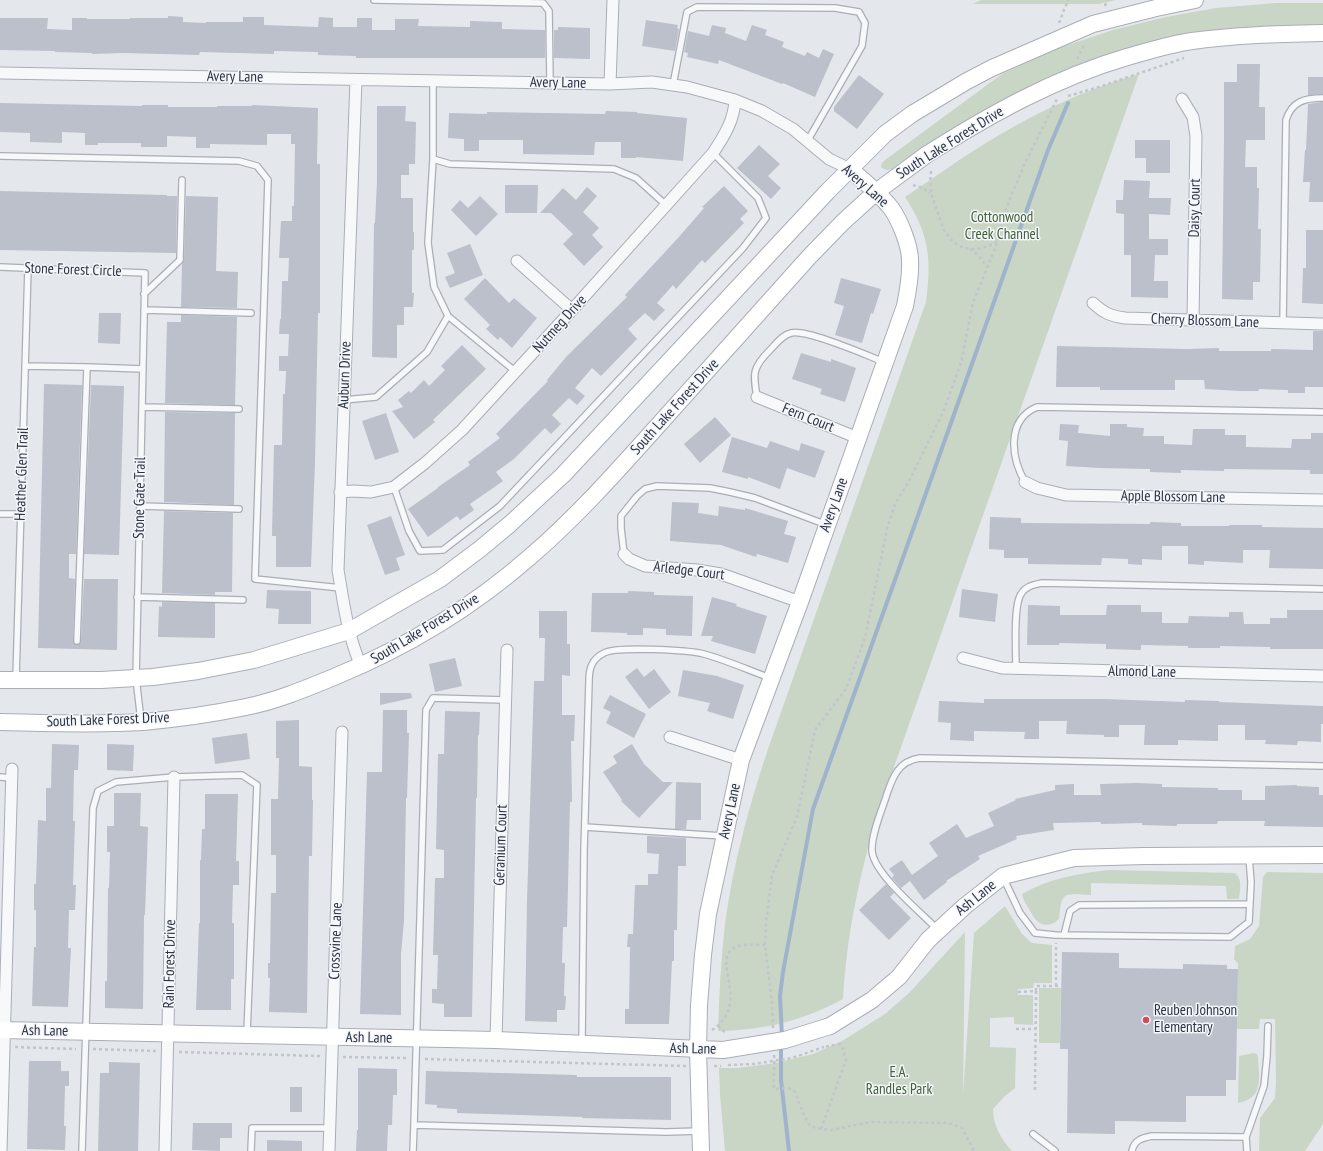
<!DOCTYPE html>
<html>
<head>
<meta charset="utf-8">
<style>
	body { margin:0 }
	canvas { display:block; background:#e4e7ec }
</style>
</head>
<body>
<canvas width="1323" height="1151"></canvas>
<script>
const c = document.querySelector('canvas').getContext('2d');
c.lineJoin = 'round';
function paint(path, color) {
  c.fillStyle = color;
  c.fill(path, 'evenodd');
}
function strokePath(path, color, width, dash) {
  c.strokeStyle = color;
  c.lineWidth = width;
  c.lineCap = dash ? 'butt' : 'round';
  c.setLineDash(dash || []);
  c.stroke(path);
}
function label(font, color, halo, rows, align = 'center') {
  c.font = font + ' "PT Sans Narrow",sans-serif';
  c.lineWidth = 3;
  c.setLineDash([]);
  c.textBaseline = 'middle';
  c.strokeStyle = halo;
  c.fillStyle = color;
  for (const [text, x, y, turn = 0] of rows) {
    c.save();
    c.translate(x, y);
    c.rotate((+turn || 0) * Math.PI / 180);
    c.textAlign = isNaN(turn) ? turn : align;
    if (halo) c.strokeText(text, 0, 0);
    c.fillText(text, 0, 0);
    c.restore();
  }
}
paint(new Path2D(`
	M981,0H1116L1099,4H973Z
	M1276,3H1323V27L1102,59L899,168C893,169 886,172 881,167L882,163L885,160L1002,74L1056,49L1113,30L1166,17L1216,8Z
	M1139,74L877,815C859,878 847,933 843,999C802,1021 765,1030 718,1031C719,995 721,960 725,924C733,864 749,806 768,749L926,302C932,260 929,233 905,197C931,180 955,162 981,146C1030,115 1083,90 1139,74Z
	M1109,870L1234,873C1243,877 1240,891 1239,899H1227L1226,886L1091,883V895C1063,894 1062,890 1059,919C1045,931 1036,923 1029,909C1026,904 1023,900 1022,894C1048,879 1079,873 1109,870Z
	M1267,872L1323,873V1124L1305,1151H1259L1260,1118L1275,1098L1276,1081L1275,1019H1260L1259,1029H1237L1238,964L1234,959L1235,946L1250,939L1259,926L1263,877Z
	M1005,906L1022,934L1032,943L1052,945V983H1034L1033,988L1018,989V995H1033V1025L1014,1024V1017L990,1018V1047L1016,1048L1015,1088L1004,1097L993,1109C993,1125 1001,1139 1012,1151H725L720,1094L719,1068H738L776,1063L813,1054L842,1041L885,1014L909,993L965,932L963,1095L974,933Z
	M1039,988H1061L1060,1043H1039Z
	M1253,1053L1257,1054L1258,1058C1259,1079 1264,1098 1238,1103L1239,1056Z`), '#c9d6c5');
strokePath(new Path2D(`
	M782,1037L780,996L783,972L813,809L925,496L1048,150L1068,103
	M781,1044V1080L789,1151`), '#9fb4cc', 4);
paint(new Path2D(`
	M168,16L183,17V22L206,23V22H243V17H264V25L318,27L319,17L333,18V27H357V18H372V30H395V19H419L418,26L470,27V21L502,22V29L545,30V58H356V56L318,55V52L274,51V54L200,52L199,55L124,53L92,54V53L55,52V51L0,50V18H48L47,29L72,30V18H87V19H130V18H168Z
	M646,20L678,25L677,28L679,29L675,51L642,46Z
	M712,25L726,28L725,33L746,41L752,25L767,30L765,35L784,42L782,47L805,56L807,52L819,58L823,49L834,54L815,97L783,83L782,84L719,60L718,64L687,57L688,53L684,52L688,31L709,36Z
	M558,27L590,28V59L554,58V30H558Z
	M1237,64H1260L1259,107H1265V140H1246L1245,167H1257V188H1259L1258,229H1261L1260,282H1253V300L1222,299L1224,140V82H1237Z
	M859,75L884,94L857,129L834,111V107Z
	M1308,77H1323V94L1308,95Z
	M1323,102V202H1309L1310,182H1303L1305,150H1306L1308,104Z
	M0,103L142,106V105H168V107H217V106H252V105L318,108L317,164H320V313H318L315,462L311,567H276V536H272L274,445H282L283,394H285L286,371H279V356H288L289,334H279L280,319H281L282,281H288L289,258H279L281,221H292V206H294L295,144H291V134H267V145L210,144V148H196V137L167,136V147H141V143H98V145H85V133L62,132V143L30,142V133L0,132Z
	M377,106H406L405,121L416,122L415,164H409V175H401V198H413V232H414V250H412V293H414L413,307H404V325H397V358L372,357L374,223H375L377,182Z
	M606,111L637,112V113L687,118L683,161L636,157V158H621V142H595L594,155L523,154V140H479V151H464V139L448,138L449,113L487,114V112L605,114Z
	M1135,140H1170V173H1146V158H1135Z
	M759,145L780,164L768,176L781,188L771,199L737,168Z
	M1124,180L1150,181L1149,198H1171L1170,215L1149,214V239H1168V255H1155L1154,281H1168V298L1131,297V255H1124V214L1116,213V200H1123Z
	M505,185H538L537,213H505Z
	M724,186L748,211L740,219L744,223L705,263L702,260L676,289L673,285L657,303L665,310L654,321L645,313L628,329L637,339L601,376L592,368L575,388L585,396L577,405L569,398L552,415L561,424L551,434L545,428L514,459L496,472L503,481L470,504L474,510L460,520L457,516L428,537L408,509L438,488V487L470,465L468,462L500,438L496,434L548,381L547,380L566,357L627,297L625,295L678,238L704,208L702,207Z
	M587,187L597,196L583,212L599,228L592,235L603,247L584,266L563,244L573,234L551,213H540L563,188L576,200Z
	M0,191L167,195V196H177L176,253L0,250Z
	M186,196L218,197L216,271L238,272L237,308L181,307L182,264L184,260Z
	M480,196L498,214L476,236L451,210L460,200L468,208Z
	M1306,230H1323V304L1302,303L1303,268H1306Z
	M470,244L483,275L450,288L445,277L455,273L447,253Z
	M485,278L509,303L514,298L537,318L512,348L500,337L498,340L486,329L490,325L464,299Z
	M841,278L881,289L873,314L871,313L862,343L835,335L844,306L834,303Z
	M99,313H121L120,344L98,343Z
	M181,315L237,317L235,405L165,403L167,322H181Z
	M1313,331H1323V387H1305V393H1288V390L1259,389L1258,391H1240L1205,389L1204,380H1175V390H1100V387H1056L1057,346L1187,349L1219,348V351H1271V349L1313,350Z
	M462,345L486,369L433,420L435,422L414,439L392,411L403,407L398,400L409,391L411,393L424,380L429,386L445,370L441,366Z
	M801,353L831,362V359L856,368L845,402L820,394L822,389L792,379Z
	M44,384L82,385L76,554H69V578L75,579L73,643L77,645L80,644L81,641L84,579H118L117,650L38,648Z
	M91,385L124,386L119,555L84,554Z
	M165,412L235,413L234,505L164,502Z
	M386,413L399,452L375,460L362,421Z
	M715,417L731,435L700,463L684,444Z
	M1060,424L1079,425L1078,433L1110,436V424H1127V427L1144,428L1143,436H1164V444L1192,445L1193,429H1225V435H1246V447L1291,448L1292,439H1311V433H1323V474H1310V470L1224,469V471L1181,470V473L1150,472V469L1099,468L1066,466L1068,441L1059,440Z
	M732,437L767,448L770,441L799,451L801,443L825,451L815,478L787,468L780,489L748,477V479L722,472Z
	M672,502L699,503L698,513L718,516L719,506L745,510V508L788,521L784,534L796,537L788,563L757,554L756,557L721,545L670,541Z
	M164,511L233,513L232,592H215V595L162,593Z
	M391,516L405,555L396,558L400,570L385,575L367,525Z
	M990,517L1021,518V523L1150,524V522L1181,523V526H1229V525H1262V527L1323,528V569L1269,568L1270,550H1243V563L1204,561V565L1188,564V546H1162V560L1142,559V565L1128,564V559L1102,558L1101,565L1028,564V558H1004V550L989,549Z
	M962,589L998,594L995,622L959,617Z
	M267,590L311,591V624H278L279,609L266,608Z
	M628,591L654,592V595L693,596L692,636L666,635V629L643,628V635H627V633L591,632L592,593H628Z
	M712,597L737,604L736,606L767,616L755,654L711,641L713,636H701Z
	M162,602L215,603V638L158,637L159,606L162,607Z
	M1028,605L1060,606V615H1106L1107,605H1141V612H1162V623H1188L1189,616L1229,617V612H1243L1244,624H1270V618H1287V610H1323V649H1270V647L1220,646V648H1188V646L1141,645V650L1106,649V644L1059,643V645H1027Z
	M539,611H567V644H570V676L562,675V715H575L574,741H571L572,802H570L567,927H563L562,963H565L564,996H566L565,1010H557V1022L525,1021L527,901L534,681H544L545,638H539Z
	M455,658L462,686L435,692L429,664Z
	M637,668L644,677L654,669L671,692L649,709L625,677Z
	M683,670L717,676L744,685L733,719L707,711L710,703L678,696Z
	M380,693H411L412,698L380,705Z
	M610,695L646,714L634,738L606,723L611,712L603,708Z
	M984,699H1105L1185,702V700L1219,701V702L1323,706V724H1321V742L1298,741L1297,745L1265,744L1266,740H1245V725H1218V741L1178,740V745H1144L1145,725H1119V737H1104V735L1066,734L1067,721H1039V739H1024L1025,732L974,731V741L950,740L951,723L938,722L939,701L984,703Z
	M383,710H407V733H409L407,798H406L404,921L401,954V1015L360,1014L367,772H382Z
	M445,711L480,712L479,735H478L477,798H476L472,1017H444V1004L432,1003V989H437L438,955H433L435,878H444V850L436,849L438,754H444Z
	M299,720V766L312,767V800H313L312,856H309L307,1013L269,1012L270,978H268V963H270L271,893H276V855H271V799H278L279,758H276V721Z
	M247,733L250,759L215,764L212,738Z
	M52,744L79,745L78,770H74L73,821H75L73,885H76L75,910H69L68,948H71L68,1007L32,1006L34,947H36V910H34V884H36L38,820L46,821V788H51Z
	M107,744L134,745L133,771L107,770Z
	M632,744L644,764L663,782H673L639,818L621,801L622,800L603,772L617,763L613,756Z
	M676,782L701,783V820H687L686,829H675Z
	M1136,783L1162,784V787L1218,788V790H1242V800H1265V786L1297,785V786L1319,787V795H1323V827L1264,826L1265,821H1218L1217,824H1177V826L1142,825V823L1101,824V822L1053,823L1054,830L1016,836L1017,839L978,856L980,859L946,881L947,882L924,900L910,881L901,888L892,878L894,875L889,869L902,860L912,875L938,856L929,843L957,824L966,838L994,826L988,813L1016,800L1015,799L1055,790V785L1074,784V795H1101L1100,784Z
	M114,793H141L140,826L148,827L145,915H144L143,1009L105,1008V981H107L108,888H109L110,852H107V826H114Z
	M205,794H238L236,861H239V885H233L232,923H234V979H231V1010H196L199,923H200V860H201L202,829H205Z
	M647,836L686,838V866H678L677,930H674V961H672L669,1024H625V1009H629L630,947H627L628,934H633L635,885H648V874H658L659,854L647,853Z
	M886,884L894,893L890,897L911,918L889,940L859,910Z
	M1062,952L1119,953V968L1183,969V964L1227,965V969H1238L1236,1080H1226V1096H1186V1122L1115,1121V1134L1067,1133L1068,1049H1060Z
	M29,1061H61V1071H69V1086H65L64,1126H66L65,1150L27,1149Z
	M109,1062L140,1063L138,1151H98L100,1073H109Z
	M358,1068L397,1069V1095H393L392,1125H388L387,1151H356L357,1130H358Z
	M426,1071L577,1075V1077H671V1120L582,1118V1117L457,1113V1109L437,1108V1105L425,1104Z
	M290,1087H302V1112H290Z
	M193,1123H232V1138H220V1151L192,1150Z
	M267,1140L302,1141V1151H267Z`), '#bbc0ca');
const lane = new Path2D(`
	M374,0L543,3L549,11L550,83
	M433,81V159L450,164L614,169L636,178L666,205
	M673,85L687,12L697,7L835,8L859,12L865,23L862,46L808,140
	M0,156L239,161L257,166L268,180L255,579L341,588
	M433,159L428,243L434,287L448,316L516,372
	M0,267L145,273L136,678L141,721
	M144,294L180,260L182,180
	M144,310L251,313
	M1283,323L1286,120C1292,101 1305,98 1323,98
	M25,366L87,367
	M757,397C753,374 752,368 770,350C776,344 782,335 791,333C807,329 866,355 884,362
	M344,400L376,397L427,352L448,316
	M142,407L239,409
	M1025,482C1011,458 1006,420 1037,407L1323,412
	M394,487L409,531L420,551L443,550L500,506L743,248L766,218L758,198L713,153
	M140,506L239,509
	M0,514H21
	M624,554L621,528V516L637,496L645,489L657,486L710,488L730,492L755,498L827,525
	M137,597L243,600
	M77,641L87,367L143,369
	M1016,669C1016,652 1013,606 1021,594C1026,586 1033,585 1042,583L1323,589
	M16,678L28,268
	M505,700L433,698L426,710L414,1125L666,1132L699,1131
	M0,777L11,778
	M585,827L723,836
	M1003,877L1020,913L1035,933L1055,935L1230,937L1249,922L1251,882L1249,857
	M938,930C922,913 871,872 872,849C872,832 882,810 887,794C893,776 899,761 920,758L1323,766
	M1064,935L1070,911L1079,905L1250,904
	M582,1043L584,850L589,681C589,668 592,659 604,653C615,646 689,650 704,654C726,660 748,670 770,678
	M1033,1134L1055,1151
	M1246,1137L1264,1086L1267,1056L1268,1026
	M82,1151L93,808L98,791L116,782L174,777L242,775L257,785L247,1033
	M251,1151L252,1128H330
	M413,1151L414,1125
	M1132,1151C1134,1140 1142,1138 1152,1136L1246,1137L1247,1151`);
const street = new Path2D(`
	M0,73L610,84L652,82L687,87L735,100L762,111L793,129L829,159L850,169
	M356,80L338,570C344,605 347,633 361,666
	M610,84L613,0
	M1182,99L1193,117L1196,136L1193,320
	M517,261L572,310
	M1093,303C1104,313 1110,316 1125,318L1323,324
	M757,397L858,438
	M1025,482L1037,488L1066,495L1323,500
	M340,492L353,491L371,492L394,487L425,463L462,430L572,310L713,153C724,136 734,121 735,100
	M624,554L629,559L645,566L697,570L721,574L800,602
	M963,658L1002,668L1323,676
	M670,737L741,760
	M496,1040L507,650
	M1,1151L12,769
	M165,1151L174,777
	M329,1151L342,732`);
const secondary = new Path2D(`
	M1156,8L1195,0
	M1127,57C1149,51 1170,44 1192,41C1236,35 1279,34 1323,33
	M0,680H101L153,677L198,671L254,660L349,631L440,579L480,549L510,524L563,475L828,191L885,134
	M0,722C47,723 96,725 143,722C177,719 212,714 246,707C276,701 305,689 334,677C405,648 473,607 531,556C582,512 626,461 671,411C717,359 763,308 809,257L843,222L876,192L926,155
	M830,1026L872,1000L899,977L928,940L965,906L1003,876L1074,858L1144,856L1323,855
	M0,1030L496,1040L723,1050
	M701,1151L698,1050L699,1005L703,955L708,914L741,760L800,602L905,306C908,291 911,275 910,260C910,245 899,219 891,208C879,193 864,181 850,169`);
strokePath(lane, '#a9aeb7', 8);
strokePath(street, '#a9aeb7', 13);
strokePath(secondary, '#a9aeb7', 18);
strokePath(new Path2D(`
	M1105,6L1107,0
	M1059,23L1065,7L1069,0
	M1077,59L1085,44
	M1068,96L1099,87L1184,58
	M931,171C929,191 932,197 939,216C941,221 942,228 946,233C959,253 978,252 997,242
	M913,185L923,188L930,193
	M970,249L978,255L987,267
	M1056,986V943
	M1036,991V986H1061
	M1018,992L1036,991L1035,1090
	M718,1026L727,1034
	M773,1028L772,1003L765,945L766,923L772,875L797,817L815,730L846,689L865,638L887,529L895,504L909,481L944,410L961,363L973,302L995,249L1007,206L1026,161L1057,99
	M1016,1029H1036
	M712,1030C751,1004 713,965 732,949C740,943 756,945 765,945
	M15,1047L76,1049
	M93,1049L156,1051
	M179,1052L320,1056
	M774,1055C775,1067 773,1078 774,1089L787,1088L791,1089L795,1092L804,1116L810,1126L821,1129L831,1130L871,1122L949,1123L962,1128L974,1151
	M343,1057L408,1058
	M425,1059L686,1066
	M821,1129L846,1060L843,1049L840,1044L824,1047`), '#c2c5cb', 2.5, [3, 3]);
strokePath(lane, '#f7f8fa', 5.5);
strokePath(street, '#f7f8fa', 11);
strokePath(secondary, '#fff', 16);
const secondaryBridge = new Path2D(`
	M885,134L912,114L967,81L992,68L1093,24L1156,8
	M926,155C989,115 1055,78 1127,57
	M723,1050L785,1040L830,1026`);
strokePath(secondaryBridge, '#a9aeb7', 18, []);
strokePath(new Path2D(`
	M728,1065L754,1064L792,1058L824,1047
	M714,1066H721`), '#c2c5cb', 2.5, [3, 3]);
strokePath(secondaryBridge, '#fff', 16);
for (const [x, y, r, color] of [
	[1146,1020,4,"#d1495b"]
]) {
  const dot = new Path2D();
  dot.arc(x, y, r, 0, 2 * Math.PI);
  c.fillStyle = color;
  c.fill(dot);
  strokePath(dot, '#f4f6f9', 1.5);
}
label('15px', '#2b3445', '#f4f6f9', [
	["Avery Lane",235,77,1],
	["Avery Lane",558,83,1],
	["South Lake Forest Drive",950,143,-32],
	["Avery Lane",865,186,41],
	["Daisy Court",1195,208,-89],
	["Stone Forest Circle",73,270,2],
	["Cherry Blossom Lane",1205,321,2],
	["Nutmeg Drive",560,324,-48],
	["Auburn Drive",345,375,-88],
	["South Lake Forest Drive",675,407,-48],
	["Fern Court",808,418,22],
	["Heather Glen Trail",22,474,-88],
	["Apple Blossom Lane",1173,497,1],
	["Stone Gate Trail",140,498,-89],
	["Avery Lane",834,505,-70],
	["Arledge Court",689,571,7],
	["South Lake Forest Drive",425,629,-31],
	["Almond Lane",1142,672,1],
	["South Lake Forest Drive",108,720,-2],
	["Avery Lane",730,811,-78],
	["Geranium Court",501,845,-88],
	["Ash Lane",976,898,-39],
	["Crossvine Lane",336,941,-88],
	["Rain Forest Drive",170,964,-89],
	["Ash Lane",45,1031,1],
	["Ash Lane",369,1038,1],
	["Ash Lane",693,1049,1]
]);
label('15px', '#3f6138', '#f4f6f9', [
	["Cottonwood",1002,218],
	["Creek Channel",1002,235],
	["E.A.",899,1073],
	["Randles Park",899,1090]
]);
label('15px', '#2b3445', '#f4f6f9', [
	["Reuben Johnson",1154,1011],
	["Elementary",1154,1028]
], 'left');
</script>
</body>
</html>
